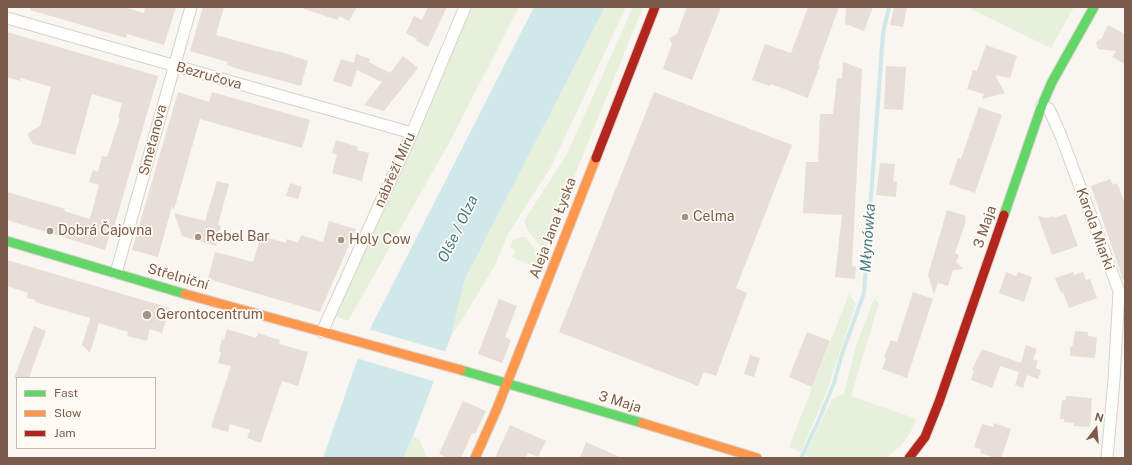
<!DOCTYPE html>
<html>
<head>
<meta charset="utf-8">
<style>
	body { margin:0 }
	#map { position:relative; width:1132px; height:465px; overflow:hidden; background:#f9f5f0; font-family:"Public Sans",sans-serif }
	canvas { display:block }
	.frame { position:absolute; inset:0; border:8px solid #7a5c4d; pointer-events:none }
	.legend { position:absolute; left:16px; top:377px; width:140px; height:72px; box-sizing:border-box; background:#fffaf3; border:1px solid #cabbb1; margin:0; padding:5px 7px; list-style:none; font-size:12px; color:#7a5c4d }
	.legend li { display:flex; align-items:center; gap:8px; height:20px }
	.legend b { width:20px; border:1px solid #cabbb1 }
	.north { position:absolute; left:1076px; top:409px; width:40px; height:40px; -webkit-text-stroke:3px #fffaf3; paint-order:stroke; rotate:16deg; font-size:11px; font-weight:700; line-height:16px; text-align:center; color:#7a5c4d }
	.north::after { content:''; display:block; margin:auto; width:14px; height:18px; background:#7a5c4d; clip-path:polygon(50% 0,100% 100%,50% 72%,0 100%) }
</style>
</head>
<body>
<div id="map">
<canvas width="1132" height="465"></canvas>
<div class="frame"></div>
<ul class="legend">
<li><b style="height:5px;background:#63d668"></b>Fast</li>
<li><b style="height:5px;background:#ff974d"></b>Slow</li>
<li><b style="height:5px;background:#b3261e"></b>Jam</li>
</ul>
<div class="north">N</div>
</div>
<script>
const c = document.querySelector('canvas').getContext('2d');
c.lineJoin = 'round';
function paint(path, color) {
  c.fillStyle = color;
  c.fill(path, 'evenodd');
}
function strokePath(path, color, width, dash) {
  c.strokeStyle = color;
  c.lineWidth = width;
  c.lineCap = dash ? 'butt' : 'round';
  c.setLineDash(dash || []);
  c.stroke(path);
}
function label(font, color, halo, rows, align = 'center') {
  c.font = font + ' "Public Sans",sans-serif';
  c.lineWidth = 3.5;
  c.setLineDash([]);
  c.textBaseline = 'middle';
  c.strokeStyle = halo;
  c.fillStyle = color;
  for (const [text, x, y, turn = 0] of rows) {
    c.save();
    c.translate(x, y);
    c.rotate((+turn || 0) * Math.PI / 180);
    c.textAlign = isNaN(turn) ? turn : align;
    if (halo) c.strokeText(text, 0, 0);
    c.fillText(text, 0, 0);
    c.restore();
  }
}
paint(new Path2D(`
	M472,7H519L449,143L348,321L334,315Z
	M605,7H626L551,167L508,234L495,265L462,320L451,336L465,279Z
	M633,7H643L544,251L527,229L524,221L567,154Z
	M967,7H1074L1051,48Z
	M521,237H526L542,259L538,268L512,257L516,251L510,247L513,240Z
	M849,294L856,304L825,396L801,452L789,447Z
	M874,299L879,303L851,396L916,419C911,435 900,450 884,458H810L805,455L832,399L844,393L856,346Z
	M413,436L420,441L427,458H403Z`), '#e7f0db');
paint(new Path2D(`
	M534,7H605L465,279L451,336L413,436L403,458H323L358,358L372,325Z`), '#d0e8ea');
paint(new Path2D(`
	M368,329L447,352L436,382L356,358Z`), '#f9f5f0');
strokePath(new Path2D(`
	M801,458L818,422L834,383L842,354L864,293L883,33L889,7`), '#d0e8ea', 4);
paint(new Path2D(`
	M30,7H123L144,13L145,7H176L164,45L127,34L126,38L30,10Z
	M203,7H224L216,35L278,52V51L308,61L301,86L235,68L227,65L228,62L190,51Z
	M304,7H357L349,21L339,16L338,20L331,18L304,9Z
	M428,7H447L428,47L416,41L417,39L406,33L414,16L422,20Z
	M687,7H721L692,80L663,69L672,44L669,38L677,34Z
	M808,7H839L818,65H820L808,98L771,84L770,86L752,80L765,44L791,53Z
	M846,7H873L864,31L845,24Z
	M894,7H907L903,27L890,25Z
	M1108,25L1125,34V64L1112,57L1116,51L1098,49L1096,42L1102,38Z
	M7,32L158,76L114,227H112L105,250L7,220V192L65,209L64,211L90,219L99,185L89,182L93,170L98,172L102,156L107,157L120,118H118L122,103L92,94L75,155L33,144L27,134L40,126L51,87L21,78L20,81L7,77Z
	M986,45L1017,56L1010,78L995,75L1005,93L982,99L984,94L967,89L973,70L977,71Z
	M356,54L370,59L369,62L390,73L403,56L418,68L384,111L364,105L382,82L357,70L351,87L333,81L341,59L354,63Z
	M843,62L862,69L852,266L856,267L855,279L835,277L842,215L803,213L806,162H818L820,114H833L837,78L842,79Z
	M886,66L906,67L903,110L884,109Z
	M178,92L209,102L212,92L310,120L302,148L200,119L174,210L172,206L158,257L132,250Z
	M654,92L792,145L736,288L747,293L716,376L704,372L698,386L559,332Z
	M979,107L1002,115L975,193L949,184L958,158L961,159Z
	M336,140L358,147L357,150L369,153L362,181L332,173L337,155L332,153Z
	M880,163L895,164L893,181L897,182L896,197L876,195Z
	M1110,179L1113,185L1117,183L1125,203V279L1123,280L1091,186Z
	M217,181L229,184L218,225L221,226L216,246L182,236L174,213L205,221Z
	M290,183L302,187L298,199L286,196Z
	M947,210L966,216L965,221H966L955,253L959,255L956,262L964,269L953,270L948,286L938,283L934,294L928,275Z
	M1066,214L1078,246L1052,255L1038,216L1047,218L1053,216L1054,218Z
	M329,221L356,229L320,312L208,279L215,252L253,262L261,236L286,243L287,239L298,243L301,235L323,242Z
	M7,260L170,308L162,333L150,329L147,341L127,336L128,332L99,323L90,353L82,345L90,318L35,302L36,300L27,298L28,293L7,286Z
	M1006,272L1016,276L1018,272L1032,277L1024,302L999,293Z
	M1073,272L1074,275L1083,272L1086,280L1090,279L1097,298L1069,308L1063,292L1061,293L1055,278Z
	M913,292L933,299L907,378L882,369L886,359L884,357L891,340L897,342Z
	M499,299L517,306L505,337L511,340L502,363L478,354Z
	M34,326L46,331L32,369L29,378H14Z
	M227,329L256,338L258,333L280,340L279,344L308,352L298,386L282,381L261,443L247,438L250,430L230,424L228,432L211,427L231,366L218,363L221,352L219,351L222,339L224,340Z
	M1075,331L1088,332V336L1097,337L1095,358L1070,356V348L1073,345Z
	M807,332L830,341L812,387L789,377Z
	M1026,345L1037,349L1033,359L1038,361L1036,368L1041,370L1038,379L1027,375L1023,388L1015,385L1019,372L1000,366L992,388L971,380L974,371L972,370L982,349L1021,363Z
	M750,355L760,358L754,377L744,374Z
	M1066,396L1092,398L1090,427L1073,426L1074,423L1064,422V419H1060L1062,400H1066Z
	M463,401L486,411L475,434L472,433L461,458H448L439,454Z
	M994,423L1011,429L1001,458H995L980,453L981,449L974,447L982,424L993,427Z
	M510,425L546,441L538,457L528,453L526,458H495Z
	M586,442L622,458H580Z`), '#e6ded7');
const street = new Path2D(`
	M7,18L412,133
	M1042,105L1049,109L1061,136L1119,291L1114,380L1107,458
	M116,273L191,7
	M322,332L412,133L465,7`);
const fast = new Path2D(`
	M1004,215L1042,105L1052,82L1094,7
	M7,241L185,294
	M461,370L642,423`);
const slow = new Path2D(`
	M185,294L461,370
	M642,423L757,458
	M475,458L496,411L596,158`);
const jam = new Path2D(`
	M596,158L655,7
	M909,458L925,437L939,402L1004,215`);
strokePath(street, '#d7d1cb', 13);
strokePath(fast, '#d9d2cb', 11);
strokePath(slow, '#d9d2cb', 11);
strokePath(jam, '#d9d2cb', 11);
strokePath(street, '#fefefd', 11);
strokePath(fast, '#63d668', 9);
strokePath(slow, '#ff974d', 9);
strokePath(jam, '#b3261e', 9);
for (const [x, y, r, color] of [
	[685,217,4,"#a69286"],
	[50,231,4,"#a69286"],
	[198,237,4,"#a69286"],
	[341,240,4,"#a69286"],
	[147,315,5,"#a69286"]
]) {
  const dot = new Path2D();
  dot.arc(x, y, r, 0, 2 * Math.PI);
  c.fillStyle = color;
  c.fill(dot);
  strokePath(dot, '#fffaf3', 1.5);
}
label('14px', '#7a5c4d', '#fffaf3', [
	["Bezručova",209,76,16],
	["Smetanova",153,140,-75],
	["nábřeží Míru",395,170,-66],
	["3 Maja",985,227,-71],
	["Aleja Jana Łyska",553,228,-69],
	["Karola Miarki",1095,229,70],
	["Střelniční",178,277,16],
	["3 Maja",620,402,17]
]);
label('14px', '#7a5c4d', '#fffaf3', [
	["Celma",693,217],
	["Dobrá Čajovna",58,231],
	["Rebel Bar",206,237],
	["Holy Cow",349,240],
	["Gerontocentrum",156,315]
], 'left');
label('italic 15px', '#437c86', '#fffaf3', [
	["Olše / Olza",458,229,-64],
	["Młynówka",868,238,-86]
]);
</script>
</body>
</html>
